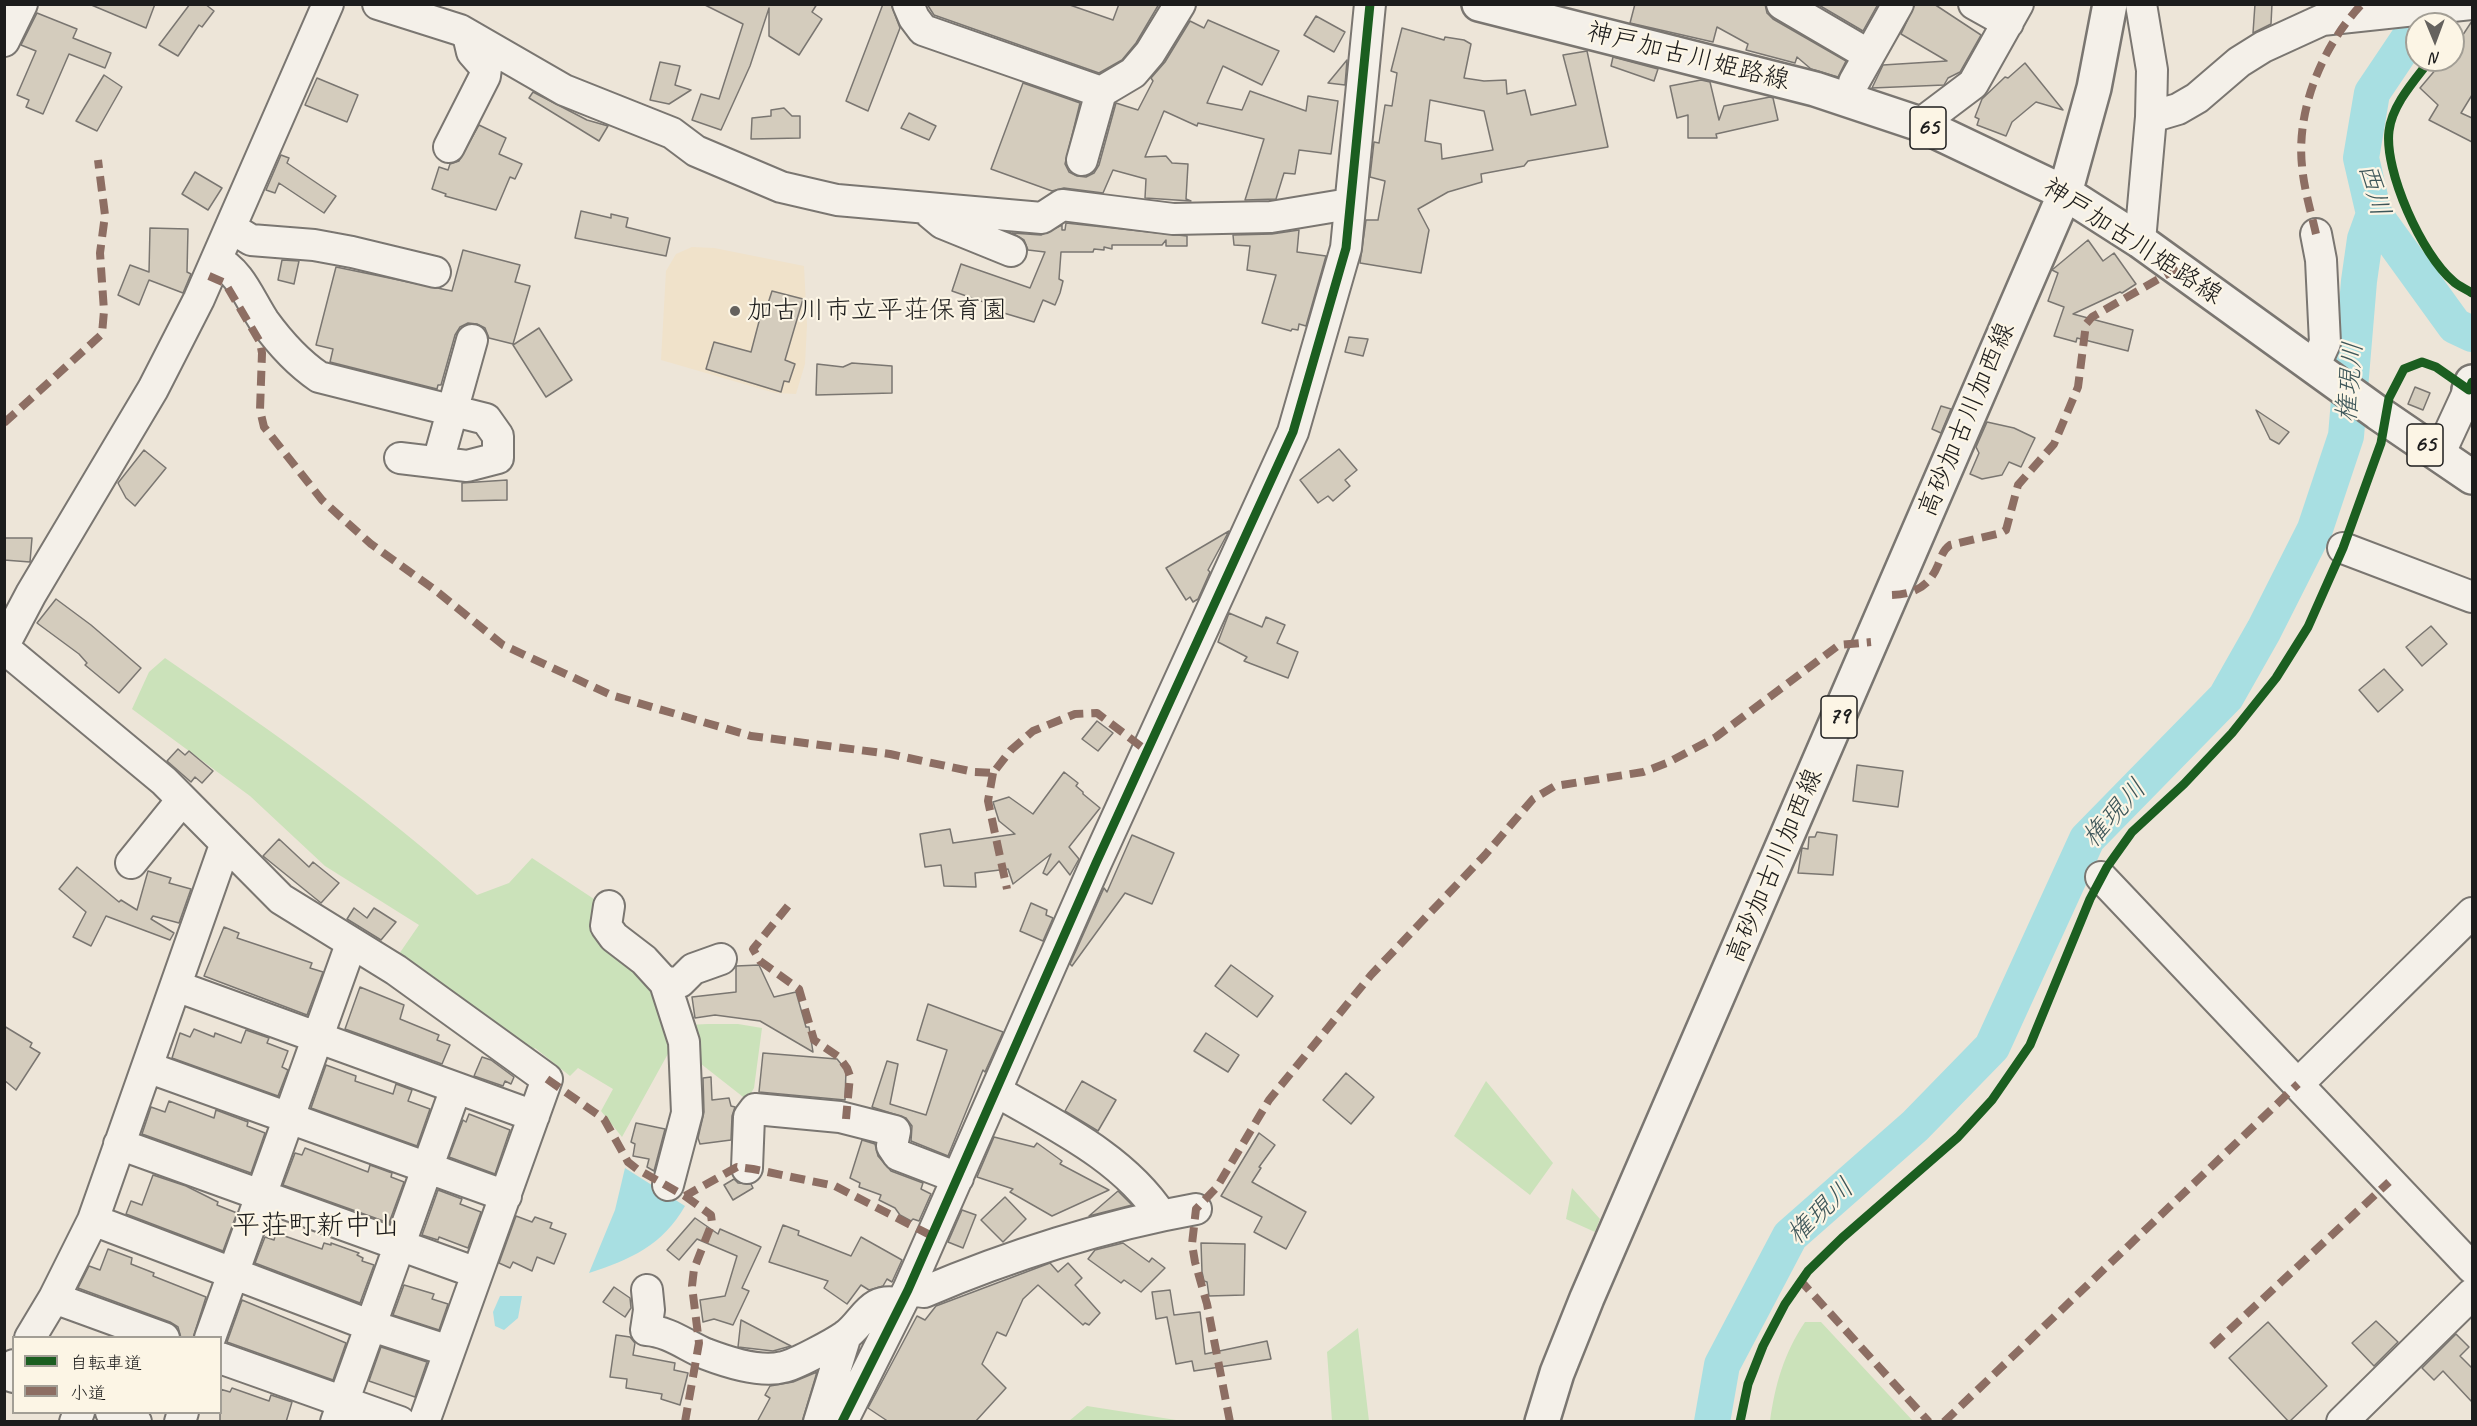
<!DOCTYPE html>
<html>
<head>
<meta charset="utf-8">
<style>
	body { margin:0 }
	#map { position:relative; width:2477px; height:1426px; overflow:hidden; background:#ede5d8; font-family:Caveat,"Klee One",sans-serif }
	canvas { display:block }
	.frame { position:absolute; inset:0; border:6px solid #1c1c1c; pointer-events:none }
	.legend { position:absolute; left:12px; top:1336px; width:210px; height:78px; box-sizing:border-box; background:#fcf5e5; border:2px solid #a29e95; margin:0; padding:8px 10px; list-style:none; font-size:18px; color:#1c1c1c }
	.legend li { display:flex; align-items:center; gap:12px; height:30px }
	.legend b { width:30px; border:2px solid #a29e95 }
	.north { position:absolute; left:2405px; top:12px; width:60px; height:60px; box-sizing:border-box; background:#fcf5e5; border:2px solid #a29e95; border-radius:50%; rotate:179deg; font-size:16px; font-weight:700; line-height:24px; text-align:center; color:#1c1c1c }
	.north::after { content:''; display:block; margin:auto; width:21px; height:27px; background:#65625e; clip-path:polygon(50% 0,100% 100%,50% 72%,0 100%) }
</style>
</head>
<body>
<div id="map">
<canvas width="2477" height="1426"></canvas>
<div class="frame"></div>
<ul class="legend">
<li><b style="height:8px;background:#1b5e20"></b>自転車道</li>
<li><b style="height:8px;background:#8d6e63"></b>小道</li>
</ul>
<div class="north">N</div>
</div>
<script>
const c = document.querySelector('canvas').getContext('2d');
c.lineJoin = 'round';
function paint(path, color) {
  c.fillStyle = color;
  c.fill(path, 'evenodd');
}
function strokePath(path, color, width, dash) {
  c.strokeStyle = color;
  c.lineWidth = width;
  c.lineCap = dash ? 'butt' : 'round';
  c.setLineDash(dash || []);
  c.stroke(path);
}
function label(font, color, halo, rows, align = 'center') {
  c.font = font + ' Caveat,"Klee One",sans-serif';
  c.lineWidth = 4.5;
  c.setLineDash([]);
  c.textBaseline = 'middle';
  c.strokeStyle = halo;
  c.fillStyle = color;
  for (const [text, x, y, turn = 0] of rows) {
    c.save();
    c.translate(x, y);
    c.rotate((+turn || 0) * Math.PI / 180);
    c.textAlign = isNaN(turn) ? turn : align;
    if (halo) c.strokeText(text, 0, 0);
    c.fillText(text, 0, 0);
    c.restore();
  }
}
paint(new Path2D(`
	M692,247L714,248L804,266L807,325L805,364L796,394L775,393L661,360L666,271L676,254Z`), '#f0e2ca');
paint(new Path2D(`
	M165,658C273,732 380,807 477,895L509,883L532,858L603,905L657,985L675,1041L622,1137L601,1111L613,1089L578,1068L570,1076L535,1048L528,1056L399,954L419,925L325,866L250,796L132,709L149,672Z
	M708,1024H738L762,1028L754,1088L747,1100L696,1060L686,1025Z
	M1486,1081L1553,1163L1530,1195L1454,1136Z
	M1572,1188L1600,1219L1595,1232L1566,1219Z
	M1805,1322H1821L1913,1421H1770C1775,1385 1784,1353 1805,1322Z
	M1358,1328L1369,1421H1332L1327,1352Z
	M1087,1406L1176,1420V1421H1069Z`), '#cbe2ba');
paint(new Path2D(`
	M625,1168L685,1206C663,1245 630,1260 589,1273L615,1210Z
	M500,1296H522L518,1318L504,1330L495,1326L493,1312Z`), '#a8dfe2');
strokePath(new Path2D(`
	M2417,26L2372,93L2361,158L2374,214L2455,326L2472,334
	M1712,1422L1722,1365L1790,1236L1915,1126L1992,1047L2087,839L2226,697L2264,630L2315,529L2346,436L2359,281L2365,239L2374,214`), '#a8dfe2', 36);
const building = new Path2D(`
	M89,4H155L146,28Z
	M190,4H205L214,11L202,27L199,25L178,56L159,45Z
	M703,4H817L812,12L822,19L799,55L769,36V8L750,66L721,130L692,120L701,94L719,99L743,24Z
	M883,4H891L900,28L868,111L846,101Z
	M927,4H1067L1113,20L1119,4H1159L1136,43L1122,60L1099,73L934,15Z
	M1635,4H1765L1767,13L1773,19L1846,61L1838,77L1811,69L1797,57L1795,63L1746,50L1748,44L1717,27L1713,42L1630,23Z
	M1817,4H1878L1863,31Z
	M1915,4H1934L1981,35L1960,72L1948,78L1944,85L1872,88L1883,65L1947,61L1901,34Z
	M2255,4H2272L2271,24L2253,33Z
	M37,13L77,29L73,38L111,53L105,68L69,54L43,114L26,107L29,100L17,95L36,51L21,45Z
	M1316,16L1345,32L1334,52L1304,35Z
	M1208,20L1279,51L1262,85L1223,66L1207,103L1242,110L1250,91L1306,111L1308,96L1338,101L1331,154L1299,150L1295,174L1284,173L1276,199L1245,200L1264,139L1198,123L1197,126L1164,111L1145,157L1166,156L1172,163L1188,164L1186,199L1191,201L1145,198L1146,179L1113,170L1103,193L1064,188L1052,191L991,169L1023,83L1080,103L1065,164L1069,172L1077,176L1086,177L1094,173L1099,165L1116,103L1138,110L1153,81L1151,78L1165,62L1190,21L1204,28Z
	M2472,21V95L2461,113L2472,118V142L2429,120L2438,105L2420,88L2437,68L2440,70L2446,60H2453V50Z
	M1402,28L1444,40L1445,37L1464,40L1471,44L1464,78L1484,81L1506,80L1507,94L1525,90L1531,115L1576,105L1563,55L1587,51L1608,147L1528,161L1524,166L1481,174L1482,182L1448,192L1418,209L1429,230L1421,273L1360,263L1366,220H1378L1385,181L1370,177L1374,142L1379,143L1385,105L1392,106L1397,73L1391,71ZM1430,100L1484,111L1493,150L1442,159L1441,144L1425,141Z
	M1613,57L1658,69L1654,81L1611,66Z
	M1347,60L1345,85L1328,83Z
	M660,62L680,66L675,85L691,90L669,104L650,100Z
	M2025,63L2063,110L2036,102L2012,122L2006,136L1977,125L1979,119L1975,117L1982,99L2005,77L2008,78Z
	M104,75L122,87L97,131L76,121Z
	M317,78L358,95L347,122L305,105Z
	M1701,80L1710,82L1719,120L1724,106L1770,97L1773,98L1778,120L1716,134L1717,138H1688V115L1677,118L1670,86Z
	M533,92L587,120L608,126L599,141L529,98Z
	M784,108L792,116H800V138L751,139L752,118L771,116V110Z
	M909,113L936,126L929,140L901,128Z
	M479,125L506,138L499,154L522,164L515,179L510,177L496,210L445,196L446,194L432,189L439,167L448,170L450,164L459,161Z
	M281,155L289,158L287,163L336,196L324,213L279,183L275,193L266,190Z
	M195,172L222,188L208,210L182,194Z
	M581,211L611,218V214L628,218L626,227L670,238L666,256L575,238Z
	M1066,223L1187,236V246H1166V240L1162,245H1112V249L1104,247V250L1094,249L1093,252H1061L1059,279L1063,281L1060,293L1055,305L1043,300L1034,322L997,311L998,307L952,291L961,264L1030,288L1045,252L1028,250L1024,240L1012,233L1041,235L1062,225V230H1065Z
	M150,228L188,229L187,272L191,274L183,293L149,280L139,305L118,295L130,265L149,272Z
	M1299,230L1297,252L1326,256L1306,326L1299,324L1298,330L1292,329L1291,331L1262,323L1276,275L1247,270L1250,246L1234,245L1233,235L1272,234Z
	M2088,240L2103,261L2114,253L2136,284L2122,293L2120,292L2073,314L2133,330L2128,351L2077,338L2076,342L2054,336L2064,307L2048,301L2058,273L2052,270Z
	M463,250L520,265L515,282L530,286L513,344L489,338L485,328L477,324L468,323L460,327L455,335L441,385H438L437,389L330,362L333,349L316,345L336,267L452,291Z
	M282,260L299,261L294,284L278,280Z
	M772,291L803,299L785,360L795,364L789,382L784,381L781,392L706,369L714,342L751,352L761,314L764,316Z
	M539,328L572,380L546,397L513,345Z
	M1349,337L1368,339L1363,356L1345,352Z
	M852,363L892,366V393L816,395L817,364L843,367Z
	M2415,387L2430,393L2423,410L2408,404Z
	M1941,406L1951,409L1941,433L1932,429Z
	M2256,410L2289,432L2279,444L2270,439Z
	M1987,422L2014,428L2035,438L2021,467L2009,462L2002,475L1982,479L1970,474L1979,453L1976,447Z
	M1339,449L1357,470L1345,480L1350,486L1333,501L1328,496L1318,503L1300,480Z
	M144,450L166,468L135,506L126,498L118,483Z
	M507,480V500L462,501V483Z
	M1229,531L1208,570L1210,572L1198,599L1193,602L1190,597L1186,600L1166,568Z
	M4,538H32L30,562L4,560Z
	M56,599L91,625L141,668L119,693L85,665L87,663L79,654L37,623Z
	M1229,613L1262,627L1266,617L1285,625L1277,643L1298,652L1288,678L1244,661L1247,657L1218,642Z
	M2431,626L2447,644L2422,666L2406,647Z
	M2384,669L2403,690L2378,712L2359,690Z
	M1097,721L1113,733L1098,751L1082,739Z
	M178,749L185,755L189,751L213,771L202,783L195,777L191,782L167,761Z
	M1857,765L1903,771L1898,807L1853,801Z
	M1064,772L1078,783L1076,786L1083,792V794L1100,808L1069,847L1079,859L1070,875L1059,861L1047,875L1043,873L1051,854L1013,884L1008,869L975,873L976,887L944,886L941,865L925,867L920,834L950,829L953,843L1015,834L999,821L993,802L1009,797L1033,814Z
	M1817,832L1837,835L1833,875L1798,873L1802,848L1808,849L1809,837H1815Z
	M1132,835L1174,853L1152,904L1125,893L1072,966L1070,964L1104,888L1107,892Z
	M279,839L309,867L313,862L339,883L321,903L263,856Z
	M77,867L119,902L121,900L137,910L148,871L171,878L169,883L191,889L179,923L153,916L151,919L174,933L170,940L106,916L91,946L73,937L86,912L59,889Z
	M1031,903L1047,910L1046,915L1053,918L1043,941L1020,931Z
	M354,908L367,918L374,908L396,922L381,940L347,919Z
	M224,927L239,933L237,938L312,963L310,968L323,972L307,1015L204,976Z
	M759,965L774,997L796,992L806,1027H809L813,1052L760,1021L715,1015L695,1018L692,997L736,992V966Z
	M1231,965L1273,996L1257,1017L1215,986Z
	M360,987L404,1005L400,1019L439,1035L437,1040L450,1045L442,1064L345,1029Z
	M928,1004L1003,1032L985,1072L983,1070L948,1156L911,1141L912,1126L906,1118L872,1107L887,1061L898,1064L890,1104L926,1115L947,1050L917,1040Z
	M4,1026L32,1043L30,1047L40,1053L16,1090L4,1080Z
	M194,1029L214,1037L215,1033L241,1043L246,1030L269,1038L267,1043L288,1051L282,1067L288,1070L278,1096L172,1058L180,1033L190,1037Z
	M1206,1033L1239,1055L1228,1072L1194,1051Z
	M763,1053L837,1059L846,1070L845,1100L759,1092Z
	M482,1057L491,1060L514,1077L511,1084L505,1081L503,1086L474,1076Z
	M326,1065L356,1076L355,1081L393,1094L396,1084L412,1090L408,1101L430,1109L417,1146L311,1108Z
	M1346,1073L1374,1097L1351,1124L1323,1100Z
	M711,1077L712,1100L729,1098L731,1106L735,1107L732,1116L731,1140L700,1144L698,1138L704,1112L703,1078Z
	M1082,1081L1116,1100L1098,1131L1065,1111Z
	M169,1101L214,1118L216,1110L248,1122L247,1126L265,1133L251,1173L142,1134L151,1107L165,1112Z
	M469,1114L510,1130L495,1174L449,1157L463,1120L466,1122Z
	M636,1123L665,1129L654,1171L647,1167L649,1159L633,1156L635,1144L631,1142Z
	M1259,1133L1275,1145L1259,1167L1261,1168L1252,1182L1306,1212L1286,1249L1254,1232L1262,1217L1221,1196Z
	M994,1137L1034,1147L1037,1143L1062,1161L1060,1164L1109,1190L1052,1216L1010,1192L1013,1189L977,1177Z
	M862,1140L875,1144L878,1156L891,1171L923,1183L921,1189L931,1194L919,1221L913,1219L911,1221L900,1215L895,1208L879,1200L881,1195L859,1187L860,1183L850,1178Z
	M305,1148L368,1172L370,1165L392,1173L391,1177L404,1182L389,1223L283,1185L295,1153L302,1155Z
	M153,1175L186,1186L218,1202L217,1205L237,1213L223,1251L126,1214L131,1201L142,1205Z
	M734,1179L738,1183L751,1184L753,1188L733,1200L724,1185Z
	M438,1190L462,1199L460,1204L481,1212L468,1248L439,1237L438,1240L422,1235Z
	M1118,1191L1132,1205L1089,1216Z
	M1005,1197L1026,1219L1003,1242L981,1220Z
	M962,1210L976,1215L963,1248L948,1242Z
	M516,1216L532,1222L535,1217L552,1223L550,1228L566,1234L554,1264L537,1257L532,1271L513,1262L510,1268L499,1263Z
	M695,1218L718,1234L720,1229L761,1247L742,1288L749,1291L733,1325L714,1319L703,1322L700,1300L725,1296L737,1256L697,1239L679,1260L667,1250Z
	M783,1225L799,1231L798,1235L851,1256L861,1237L902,1260L892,1282L887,1279L883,1286L869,1290L861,1285L847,1304L824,1288L828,1281L769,1262Z
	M276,1233L322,1249L324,1243L331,1245V1243L359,1253L357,1255L363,1258L362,1261L374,1265L360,1303L255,1263L265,1237L274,1240Z
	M1123,1243L1149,1262L1152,1258L1165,1268L1141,1292L1124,1280L1121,1283L1088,1259L1095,1250Z
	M1201,1243L1245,1244L1244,1295L1209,1296L1207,1282L1204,1281L1202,1272Z
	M108,1249L132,1258L131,1264L154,1273L153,1276L206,1297L193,1338H181L178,1327L170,1322L78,1288L89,1266L100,1270Z
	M1050,1263L1058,1272L1068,1263L1082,1278L1075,1285L1100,1313L1089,1325L1085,1323L1083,1325L1038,1285L1023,1299L1006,1336L997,1332L982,1364L1006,1388L975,1422H889L868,1408L917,1316L925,1320L936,1306Z
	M404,1285L434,1294L432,1299L448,1304L439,1330L393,1315Z
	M614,1287L630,1298L631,1308L625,1317L603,1302Z
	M1170,1290L1174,1315L1200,1312L1205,1354L1267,1341L1271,1359L1194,1371L1192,1361L1176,1364L1167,1317L1156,1319L1152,1292Z
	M242,1300L346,1343L333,1380L227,1342Z
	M741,1320L787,1344L791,1346L773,1351L738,1347Z
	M2376,1321L2398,1342L2374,1366L2352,1343Z
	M2268,1322L2327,1386L2289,1422L2229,1358Z
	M2456,1334L2469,1347L2460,1356L2472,1368V1402L2443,1371L2434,1380L2422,1368Z
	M616,1335L630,1337L635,1343L633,1355L675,1363L674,1370L688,1373L680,1405L661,1399L662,1394L626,1388L627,1379L610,1377Z
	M381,1347L427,1362L415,1397L369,1381Z
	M817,1372L802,1422H757L770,1398L765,1395L770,1386L793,1382Z
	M232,1388L269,1401L271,1395L292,1402L286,1422H220V1389L230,1392Z`);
paint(building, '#d4ccbd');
strokePath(building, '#7a7671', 1.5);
const minor = new Path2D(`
	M378,4L460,30L564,90L672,133L696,151L781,187L837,200L1042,218L1062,205L1173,219L1271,217L1349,204
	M908,4L914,18L923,30L1101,92L1133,73L1150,53L1180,4
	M1782,4L1869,55
	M1974,4L2008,23
	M2141,4L2152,70L2151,117
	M4,41L22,4
	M1854,82L1898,4
	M1920,124L1973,84L2018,4
	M449,147L485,76L486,68L472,52L468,35
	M1082,160L1101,92
	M930,213L942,223L1011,251
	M231,228L251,240L314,245L352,252L435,272
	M2140,241L2151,117L2178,109L2197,98L2239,62L2263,47L2322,20L2471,4
	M216,260C240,271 250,300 264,321C280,343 297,362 319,377L486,419L498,436V458L467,466L400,458
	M2314,367L2325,343L2321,260L2316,234
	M2439,455L2469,390
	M438,462L472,340
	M2343,548L2472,597
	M4,645L31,594L153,389L199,299L328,4
	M4,648L164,781L281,899L396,970L547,1079L424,1422
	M131,863L182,800
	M2101,877L2472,1268
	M609,906L606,926L614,937L644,960L665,983L684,1042L687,1113L668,1185
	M665,983L680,982L693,969L721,959
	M176,986L534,1116
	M147,1067L506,1196
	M2298,1084L2472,913
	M996,1091C1054,1125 1123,1157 1161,1215
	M119,1144L477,1273
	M747,1168L749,1117L755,1109L840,1117L895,1131L892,1146L898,1155L958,1178
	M93,1220L369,1325L449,1351
	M647,1290L649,1310L646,1330C668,1331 687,1346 706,1354C727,1362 761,1373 783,1367C795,1365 835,1343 845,1336C865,1322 869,1295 901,1304
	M908,1290L924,1292C1008,1256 1106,1225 1196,1209
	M54,1298L164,1338
	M30,1338L54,1298L93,1220L225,845
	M210,1338L351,944
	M220,1358L400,1422
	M14,1365L8,1375L14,1377
	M111,1412L136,1422
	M75,1422L79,1412
	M180,1422L183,1412
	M336,1422L456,1088
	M819,1422L846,1335
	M842,1422L908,1290L1096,863L1293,432L1346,248L1370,4
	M2342,1422L2472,1294`);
const major = new Path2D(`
	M1479,4L1815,89L1920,124L2065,193L2140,241L2378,413L2472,477
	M2469,390L2472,382
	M1542,1422L1557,1373L1587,1298L2065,193L2094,88L2110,4`);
strokePath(minor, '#7a7671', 34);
strokePath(major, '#7a7671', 38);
strokePath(minor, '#f4f0e9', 30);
strokePath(major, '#f4f0e9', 33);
strokePath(new Path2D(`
	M2316,234C2311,212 2304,189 2302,166C2296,109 2323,45 2362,4
	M209,276L225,283L260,342L262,353L260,410L264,427L322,500L343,519L371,544L435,590L503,645L611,695L751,736L890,754L974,772L993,773L1011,750L1033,731L1075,714L1097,713L1147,751
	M4,423L102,334L104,311L100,253L105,215L98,160
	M1892,595C1914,594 1929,587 1938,565C1941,557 1943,550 1950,545L2001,533L2006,530L2018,485L2054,444L2078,387L2086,324L2092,317L2178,268
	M993,773L988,801L1007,889
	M788,906L753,949L760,961L799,989L814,1040L839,1057L847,1068L850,1076L846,1119
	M547,1079L604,1119L628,1162L637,1169L685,1196L737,1167L753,1169L835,1186L932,1236
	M685,1196L711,1215L712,1223L694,1269L692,1286L699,1343L685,1422
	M1799,1279L1929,1422
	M2212,1346L2389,1182
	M1230,1422L1207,1304L1195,1262L1192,1244L1196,1209L1217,1187L1269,1100L1371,975L1485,855L1533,799L1555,786L1643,772L1667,763L1716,737L1839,645L1871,642
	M1944,1422L2298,1084`), '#8d6e63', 8, [15, 8]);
strokePath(new Path2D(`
	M2430,60C2414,81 2392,105 2389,131C2384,171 2422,255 2453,281C2458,286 2466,289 2472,293
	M842,1422L908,1290L1096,863L1293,432L1346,248L1370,4
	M1740,1422L1748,1384L1763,1346L1785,1304L1808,1271L1842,1238L1958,1137L1992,1100L2030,1045L2090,899L2107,867L2132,832L2184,784L2232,733L2276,678L2308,627L2343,548L2381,443L2389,398L2404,369L2422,362L2436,367L2469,390L2472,382`), '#1b5e20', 9);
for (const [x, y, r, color] of [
	[735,311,6,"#65625e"]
]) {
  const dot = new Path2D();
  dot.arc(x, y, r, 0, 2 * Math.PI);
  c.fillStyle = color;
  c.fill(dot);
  strokePath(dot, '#fcf5e5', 2);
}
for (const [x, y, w] of [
	[1928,128,36],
	[2425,445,36],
	[1839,717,36]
]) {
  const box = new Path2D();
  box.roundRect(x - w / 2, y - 21, w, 42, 4.5);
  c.fillStyle = '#fcf5e5';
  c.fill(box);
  strokePath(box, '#1c1c1c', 1.5);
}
label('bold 24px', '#1c1c1c', null, [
	["65",1928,128],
	["65",2425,445],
	["79",1839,717]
]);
label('26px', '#1c1c1c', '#fcf5e5', [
	["神戸加古川姫路線",1688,57,14],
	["神戸加古川姫路線",2132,242,33],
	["高砂加古川加西線",1967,420,-67],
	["高砂加古川加西線",1775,866,-67]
]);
label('26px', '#1c1c1c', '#fcf5e5', [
	["加古川市立平荘保育園",747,311]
], 'left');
label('italic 27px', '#3d5659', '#fcf5e5', [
	["西川",2373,190,74],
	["権現川",2351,382,-85],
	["権現川",2115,814,-48],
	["権現川",1821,1212,-44]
]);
label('28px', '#1c1c1c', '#fcf5e5', [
	["平荘町新中山",316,1227]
]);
</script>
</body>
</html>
